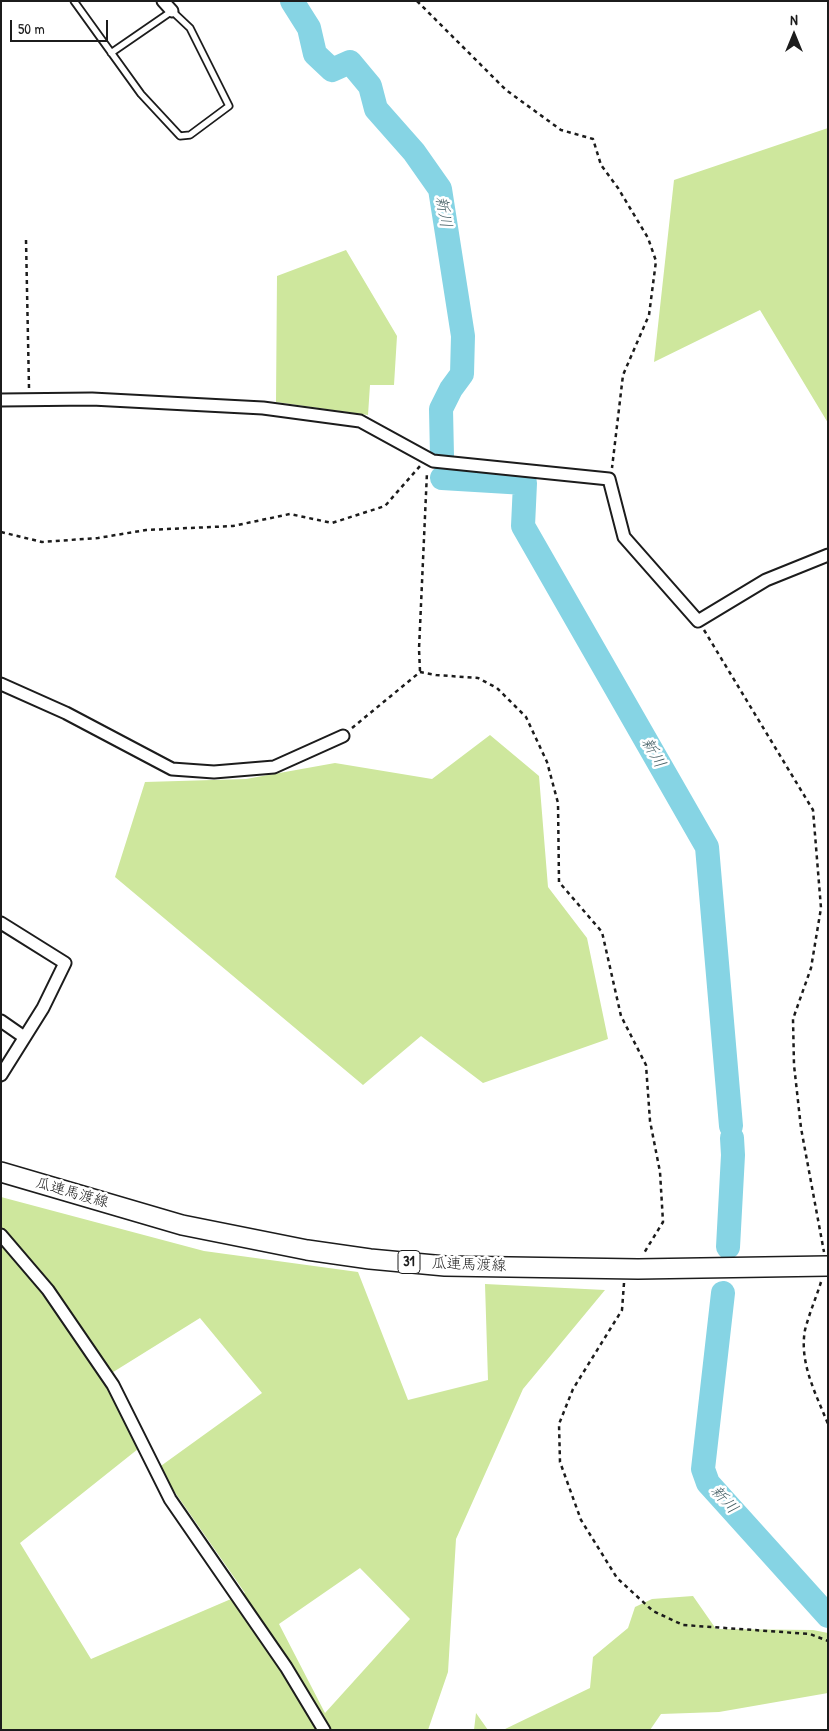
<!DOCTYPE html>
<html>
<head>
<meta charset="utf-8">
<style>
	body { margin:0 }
	#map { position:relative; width:829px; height:1731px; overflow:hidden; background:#fff; font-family:"Patrick Hand",sans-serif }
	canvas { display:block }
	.frame { position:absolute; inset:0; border:2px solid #1c1c1c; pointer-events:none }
	.north { position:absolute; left:769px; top:10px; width:50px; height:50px; -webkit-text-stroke:4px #fff; paint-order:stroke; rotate:0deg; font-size:14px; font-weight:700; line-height:20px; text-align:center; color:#1c1c1c }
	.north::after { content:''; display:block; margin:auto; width:18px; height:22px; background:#1c1c1c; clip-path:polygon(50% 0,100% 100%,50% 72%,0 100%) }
	.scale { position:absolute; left:10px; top:20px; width:98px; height:22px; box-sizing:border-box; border:2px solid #1c1c1c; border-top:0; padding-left:6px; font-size:15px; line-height:18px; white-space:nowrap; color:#1c1c1c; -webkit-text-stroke:4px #fff; paint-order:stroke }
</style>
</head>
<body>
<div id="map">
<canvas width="829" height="1731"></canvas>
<div class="frame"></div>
<div class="north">N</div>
<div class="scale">50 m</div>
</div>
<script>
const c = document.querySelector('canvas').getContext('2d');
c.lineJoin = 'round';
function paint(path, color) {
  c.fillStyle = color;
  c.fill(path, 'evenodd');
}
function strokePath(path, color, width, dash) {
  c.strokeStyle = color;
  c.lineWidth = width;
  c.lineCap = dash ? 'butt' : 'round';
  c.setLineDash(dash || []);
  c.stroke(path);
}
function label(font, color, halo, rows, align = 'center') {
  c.font = font + ' "Patrick Hand","Klee One",sans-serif';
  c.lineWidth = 5;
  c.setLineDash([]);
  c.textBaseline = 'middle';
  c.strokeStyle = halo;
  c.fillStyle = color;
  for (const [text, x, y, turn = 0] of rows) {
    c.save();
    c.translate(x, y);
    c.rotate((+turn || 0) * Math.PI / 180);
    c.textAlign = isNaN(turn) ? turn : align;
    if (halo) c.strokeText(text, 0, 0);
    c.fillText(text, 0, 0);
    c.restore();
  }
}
paint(new Path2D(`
	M828,128V423L760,310L654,362L674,180Z
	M346,250L397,336L394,385H370L368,415L276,402L277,276Z
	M490,735L539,776L548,887L587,938L608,1039L483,1083L421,1036L363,1085L115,877L145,782L246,779L335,763L432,779Z
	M1,1197L204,1251L358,1272L408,1400L488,1380L485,1284L605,1290L523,1389L456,1539L448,1672L428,1730H1ZM200,1318L262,1393L158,1468L245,1593L91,1659L20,1543L138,1449L102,1379ZM360,1568L410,1619L325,1713L279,1624Z
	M693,1596L716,1629L813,1630L828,1633V1693L719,1712L661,1714L650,1730H503L590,1688L593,1657L628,1628L635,1607L652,1599Z
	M476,1713L488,1730H474Z`), '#cee79d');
strokePath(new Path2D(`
	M292,1L309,28L315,54L332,70L350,62L370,86L376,109L414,152L440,189L463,336L462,374L451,389L441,409L442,456
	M442,478L525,483L523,526L707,847L731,1126
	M728,1247L733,1155L732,1138
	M723,1293L703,1469L708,1483L828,1616`), '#86d4e4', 24);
const service = new Path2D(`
	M74,1L141,94L180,136L190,135L229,106L190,28L172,11L111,53`);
const minor = new Path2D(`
	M163,1L172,11
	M1,400L92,399L263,408L360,421L433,461L609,479L624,537L698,621L766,580L828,555
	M1,684L66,713L172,769L214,772L274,767L343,736
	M1,923L65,963L43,1008L1,1075
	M1,1021L24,1037
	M1,1235L48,1290L113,1385L170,1499L286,1667L324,1730`);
const primary = new Path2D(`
	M1,1172L182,1225L307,1250L370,1259L445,1266L638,1269L828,1266`);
strokePath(service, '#1c1c1c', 9);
strokePath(minor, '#1c1c1c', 15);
strokePath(primary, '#1c1c1c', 22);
strokePath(new Path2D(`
	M417,1L506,90L561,130L593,139L601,165L618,188L648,238L656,261L649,315L623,375L612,468
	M26,240L29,388
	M1,532L42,542L98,538L146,530L233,526L290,514L332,523L385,506L420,466
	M704,630L813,810L821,908L811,968L793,1019L794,1065L801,1128L824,1252
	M420,671L419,649L427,472
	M352,728L420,672L436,675L478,678L497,688L526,717L547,762L558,803L559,882L602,932L621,1016L646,1065L650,1121L660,1172L663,1222L644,1253
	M821,1282C816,1298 809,1314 805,1330C799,1363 816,1394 828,1424
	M624,1283L622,1310L573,1389L559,1424L560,1462L581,1520L617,1578L653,1611L683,1625L810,1634L828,1641`), '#1c1c1c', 2.5, [4, 4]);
strokePath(service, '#fff', 5.5);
strokePath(minor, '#fff', 11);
strokePath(primary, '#fff', 19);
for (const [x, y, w] of [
	[409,1262,22]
]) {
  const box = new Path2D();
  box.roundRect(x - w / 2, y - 11.5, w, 23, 4);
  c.fillStyle = '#fff';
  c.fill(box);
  strokePath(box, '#1c1c1c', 1);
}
label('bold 14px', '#1c1c1c', null, [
	["31",409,1262]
]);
label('15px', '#1c1c1c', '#fff', [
	["瓜連馬渡線",72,1193,16],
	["瓜連馬渡線",469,1265,2]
]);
label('italic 16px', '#415c62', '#fff', [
	["新川",443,212,80],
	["新川",653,753,60],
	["新川",724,1500,48]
]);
</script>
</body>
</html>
